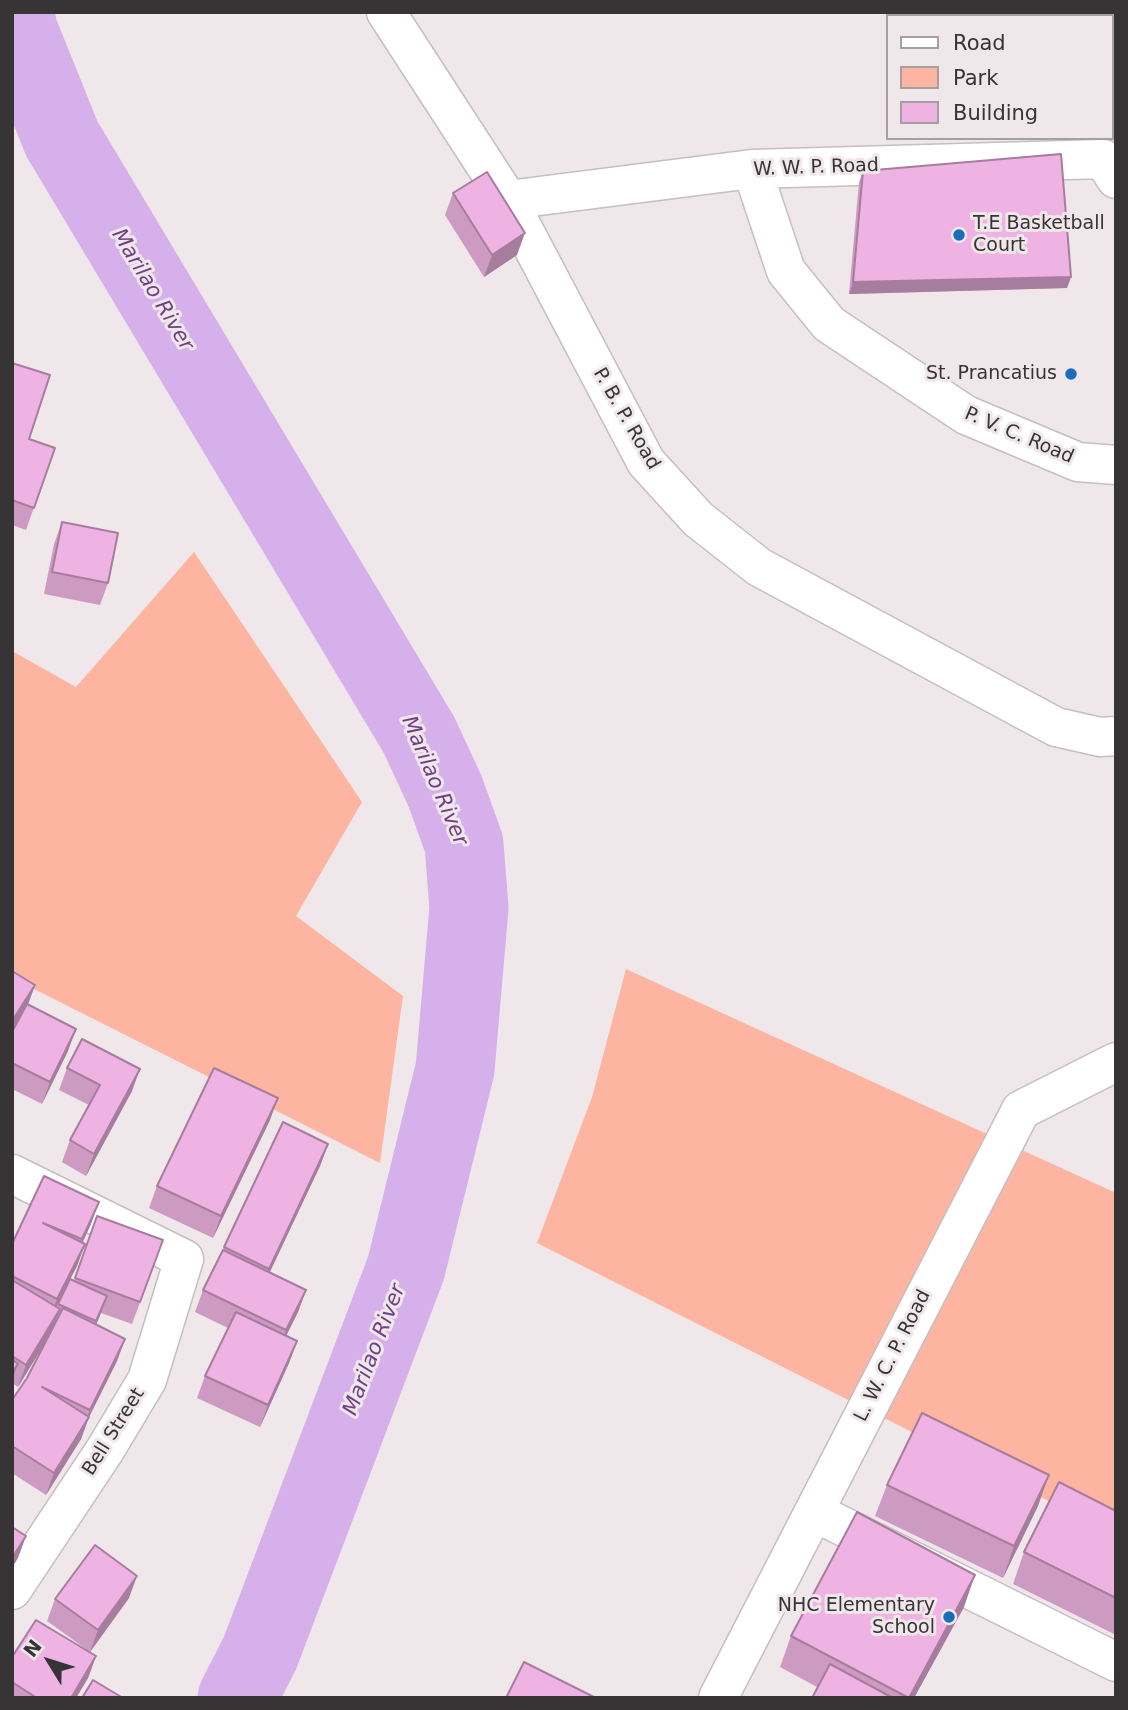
<!DOCTYPE html>
<html>
<head>
<meta charset="utf-8">
<style>
	body { margin:0 }
	#map { position:relative; width:1128px; height:1710px; overflow:hidden; background:#efe7e9; font-family:"DejaVu Sans",sans-serif }
	canvas { display:block }
	.frame { position:absolute; inset:0; border:14px solid #373435; pointer-events:none }
	.legend { position:absolute; left:886px; top:14px; width:228px; height:126px; box-sizing:border-box; background:#efe7e9; border:2px solid #a59fa1; margin:0; padding:9px 12px; list-style:none; font-size:21px; color:#373435 }
	.legend li { display:flex; align-items:center; gap:14px; height:35px }
	.legend b { width:35px; border:2px solid #a59fa1 }
	.north { position:absolute; left:14px; top:1626px; width:70px; height:70px; -webkit-text-stroke:5px #efe7e9; paint-order:stroke; rotate:308deg; font-size:19px; font-weight:700; line-height:28px; text-align:center; color:#373435 }
	.north::after { content:''; display:block; margin:auto; width:24px; height:32px; background:#373435; clip-path:polygon(50% 0,100% 100%,50% 72%,0 100%) }
</style>
</head>
<body>
<div id="map">
<canvas width="1128" height="1710"></canvas>
<div class="frame"></div>
<ul class="legend">
<li><b style="height:9px;background:#fff"></b>Road</li>
<li><b style="height:19px;background:#fdb5a1"></b>Park</li>
<li><b style="height:19px;background:#eeb3e2"></b>Building</li>
</ul>
<div class="north">N</div>
</div>
<script>
const c = document.querySelector('canvas').getContext('2d');
c.lineJoin = 'round';
function paint(path, color) {
  c.fillStyle = color;
  c.fill(path, 'evenodd');
}
function strokePath(path, color, width, dash) {
  c.strokeStyle = color;
  c.lineWidth = width;
  c.lineCap = dash ? 'butt' : 'round';
  c.setLineDash(dash || []);
  c.stroke(path);
}
function label(font, color, halo, rows, align = 'center') {
  c.font = font + ' "DejaVu Sans",sans-serif';
  c.lineWidth = 6;
  c.setLineDash([]);
  c.textBaseline = 'middle';
  c.strokeStyle = halo;
  c.fillStyle = color;
  for (const [text, x, y, turn = 0] of rows) {
    c.save();
    c.translate(x, y);
    c.rotate((+turn || 0) * Math.PI / 180);
    c.textAlign = isNaN(turn) ? turn : align;
    if (halo) c.strokeText(text, 0, 0);
    c.fillText(text, 0, 0);
    c.restore();
  }
}
paint(new Path2D(`
	M194,552L362,802L296,916L403,996L380,1163L12,978V651L76,687Z
	M626,969L1116,1193V1535L537,1243L592,1097Z`), '#fdb5a1');
strokePath(new Path2D(`
	M15,12L18,30L62,139L419,735L445,791L464,844L469,908L455,1069L406,1268L260,1653L237,1698`), '#d6b0eb', 79);
const minor = new Path2D(`
	M386,12L508,200L646,462L698,519L759,567L1056,727L1100,737L1116,736
	M1112,33L1114,12
	M752,169L786,271L829,324L966,415L1078,462L1116,465
	M508,200L752,169L1103,159L1116,179
	M12,1174L184,1259L147,1380L105,1450L12,1590
	M814,1512L1116,1662
	M718,1698L1021,1110L1116,1062`);
strokePath(minor, '#c6bec1', 41);
strokePath(minor, '#fff', 38);
paint(new Path2D(`
	M863,171L1071,277L1067,288L849,294L859,182Z
	M453,193L517,255L484,277L445,215Z
	M12,363L29,439L55,448L26,530L12,525Z
	M62,522L108,583L100,605L44,594L54,544Z
	M12,971L35,985L28,1004L68,1051L42,1104L12,1089V1032L16,1024L12,1030Z
	M67,1068L132,1091L86,1176L62,1162L70,1140L89,1105L59,1090Z
	M270,1120L213,1238L149,1208L157,1186Z
	M328,1144L320,1166L269,1272L306,1290L298,1312L286,1336L297,1341L289,1363L260,1427L197,1398L205,1376L228,1328L195,1312L203,1290L224,1247Z
	M44,1176L91,1224L82,1243L85,1244L77,1266L70,1279L74,1281L97,1216L163,1240L132,1324L101,1313L96,1324L125,1339L117,1361L89,1417L81,1439L46,1495L12,1473V1400L27,1378L42,1348L18,1387L12,1383V1244Z
	M887,1485L1038,1506L1003,1578L875,1516Z
	M1116,1511V1635L1013,1584L1024,1552Z
	M129,1598L90,1652L47,1621L55,1599Z
	M964,1607L914,1698H812L817,1687L780,1667L791,1636Z
	M96,1656L88,1678L76,1698H12V1657Z`), '#cd9ac2');
paint(new Path2D(`
	M525,233L517,255L484,277L492,255Z
	M1071,277L1067,288L849,294L853,282Z
	M35,985L27,1007L12,1030V1021Z
	M76,1029L68,1051L42,1104L50,1082Z
	M140,1069L132,1091L86,1176L94,1154Z
	M278,1098L270,1120L213,1238L221,1216Z
	M328,1144L320,1166L261,1291L269,1269Z
	M99,1202L91,1224L74,1261L82,1239Z
	M85,1244L77,1266L49,1321L57,1299Z
	M306,1290L298,1312L278,1352L286,1330Z
	M107,1296L99,1318L88,1343L96,1321Z
	M60,1309L52,1331L18,1387L26,1365Z
	M125,1339L117,1361L89,1417L81,1439L46,1495L54,1473L84,1424L90,1410Z
	M297,1341L289,1363L260,1427L268,1405Z
	M18,1364L12,1380V1372Z
	M1049,1475L1038,1506L1003,1578L1014,1546Z
	M26,1536L18,1558L12,1568V1558Z
	M975,1575L964,1607L914,1698H909Z
	M137,1576L129,1598L90,1652L98,1630Z
	M96,1656L88,1678L76,1698H71Z`), '#a77d9e');
const building = new Path2D(`
	M1061,154L1071,277L853,282L863,171Z
	M487,172L525,233L492,255L453,193Z
	M12,363L50,375L29,439L55,448L34,508L12,500Z
	M62,522L118,533L108,583L52,572Z
	M12,971L35,985L12,1021Z
	M27,1004L76,1029L50,1082L12,1063V1032Z
	M82,1039L140,1069L94,1154L70,1140L100,1085L67,1068Z
	M214,1068L278,1098L221,1216L157,1186Z
	M283,1122L328,1144L269,1269L224,1247Z
	M44,1176L99,1202L82,1239L43,1223L85,1244L57,1299L12,1276V1244Z
	M97,1216L163,1240L140,1302L75,1278Z
	M223,1250L306,1290L286,1330L203,1290Z
	M70,1279L107,1296L96,1321L58,1304Z
	M12,1280L60,1309L26,1365L12,1356Z
	M63,1308L125,1339L90,1410L42,1387L89,1417L54,1473L12,1446V1400L27,1378Z
	M236,1312L297,1341L268,1405L205,1376Z
	M12,1359L18,1364L12,1372Z
	M922,1413L1049,1475L1014,1546L887,1485Z
	M1059,1482L1116,1511V1598L1024,1552Z
	M857,1512L975,1575L909,1698L791,1636Z
	M12,1527L26,1536L12,1558Z
	M95,1545L137,1576L98,1630L55,1599Z
	M36,1620L96,1656L71,1698H37L12,1682V1657Z
	M524,1662L596,1698H506Z
	M830,1664L893,1698H812Z
	M93,1680L123,1698H82Z`);
paint(building, '#eeb3e2');
strokePath(building, '#a77d9e', 2);
for (const [x, y, r, color] of [
	[959,235,7,"#186ebc"],
	[1071,374,7,"#186ebc"],
	[949,1617,7,"#186ebc"]
]) {
  const dot = new Path2D();
  dot.arc(x, y, r, 0, 2 * Math.PI);
  c.fillStyle = color;
  c.fill(dot);
  strokePath(dot, '#efe7e9', 2.5);
}
label('19px', '#373435', '#efe7e9', [
	["W. W. P. Road",816,168,-2],
	["P. B. P. Road",626,419,60],
	["P. V. C. Road",1019,436,23],
	["L. W. C. P. Road",893,1356,-63],
	["Bell Street",114,1432,-58]
]);
label('19px', '#373435', '#efe7e9', [
	["T.E Basketball",973,224,"left"],
	["Court",973,246,"left"],
	["St. Prancatius",1057,374],
	["NHC Elementary",935,1606],
	["School",935,1628]
], 'right');
label('italic 21px', '#6f4087', '#efe7e9', [
	["Marilao River",152,290,59],
	["Marilao River",434,781,67],
	["Marilao River",375,1350,-69]
]);
</script>
</body>
</html>
